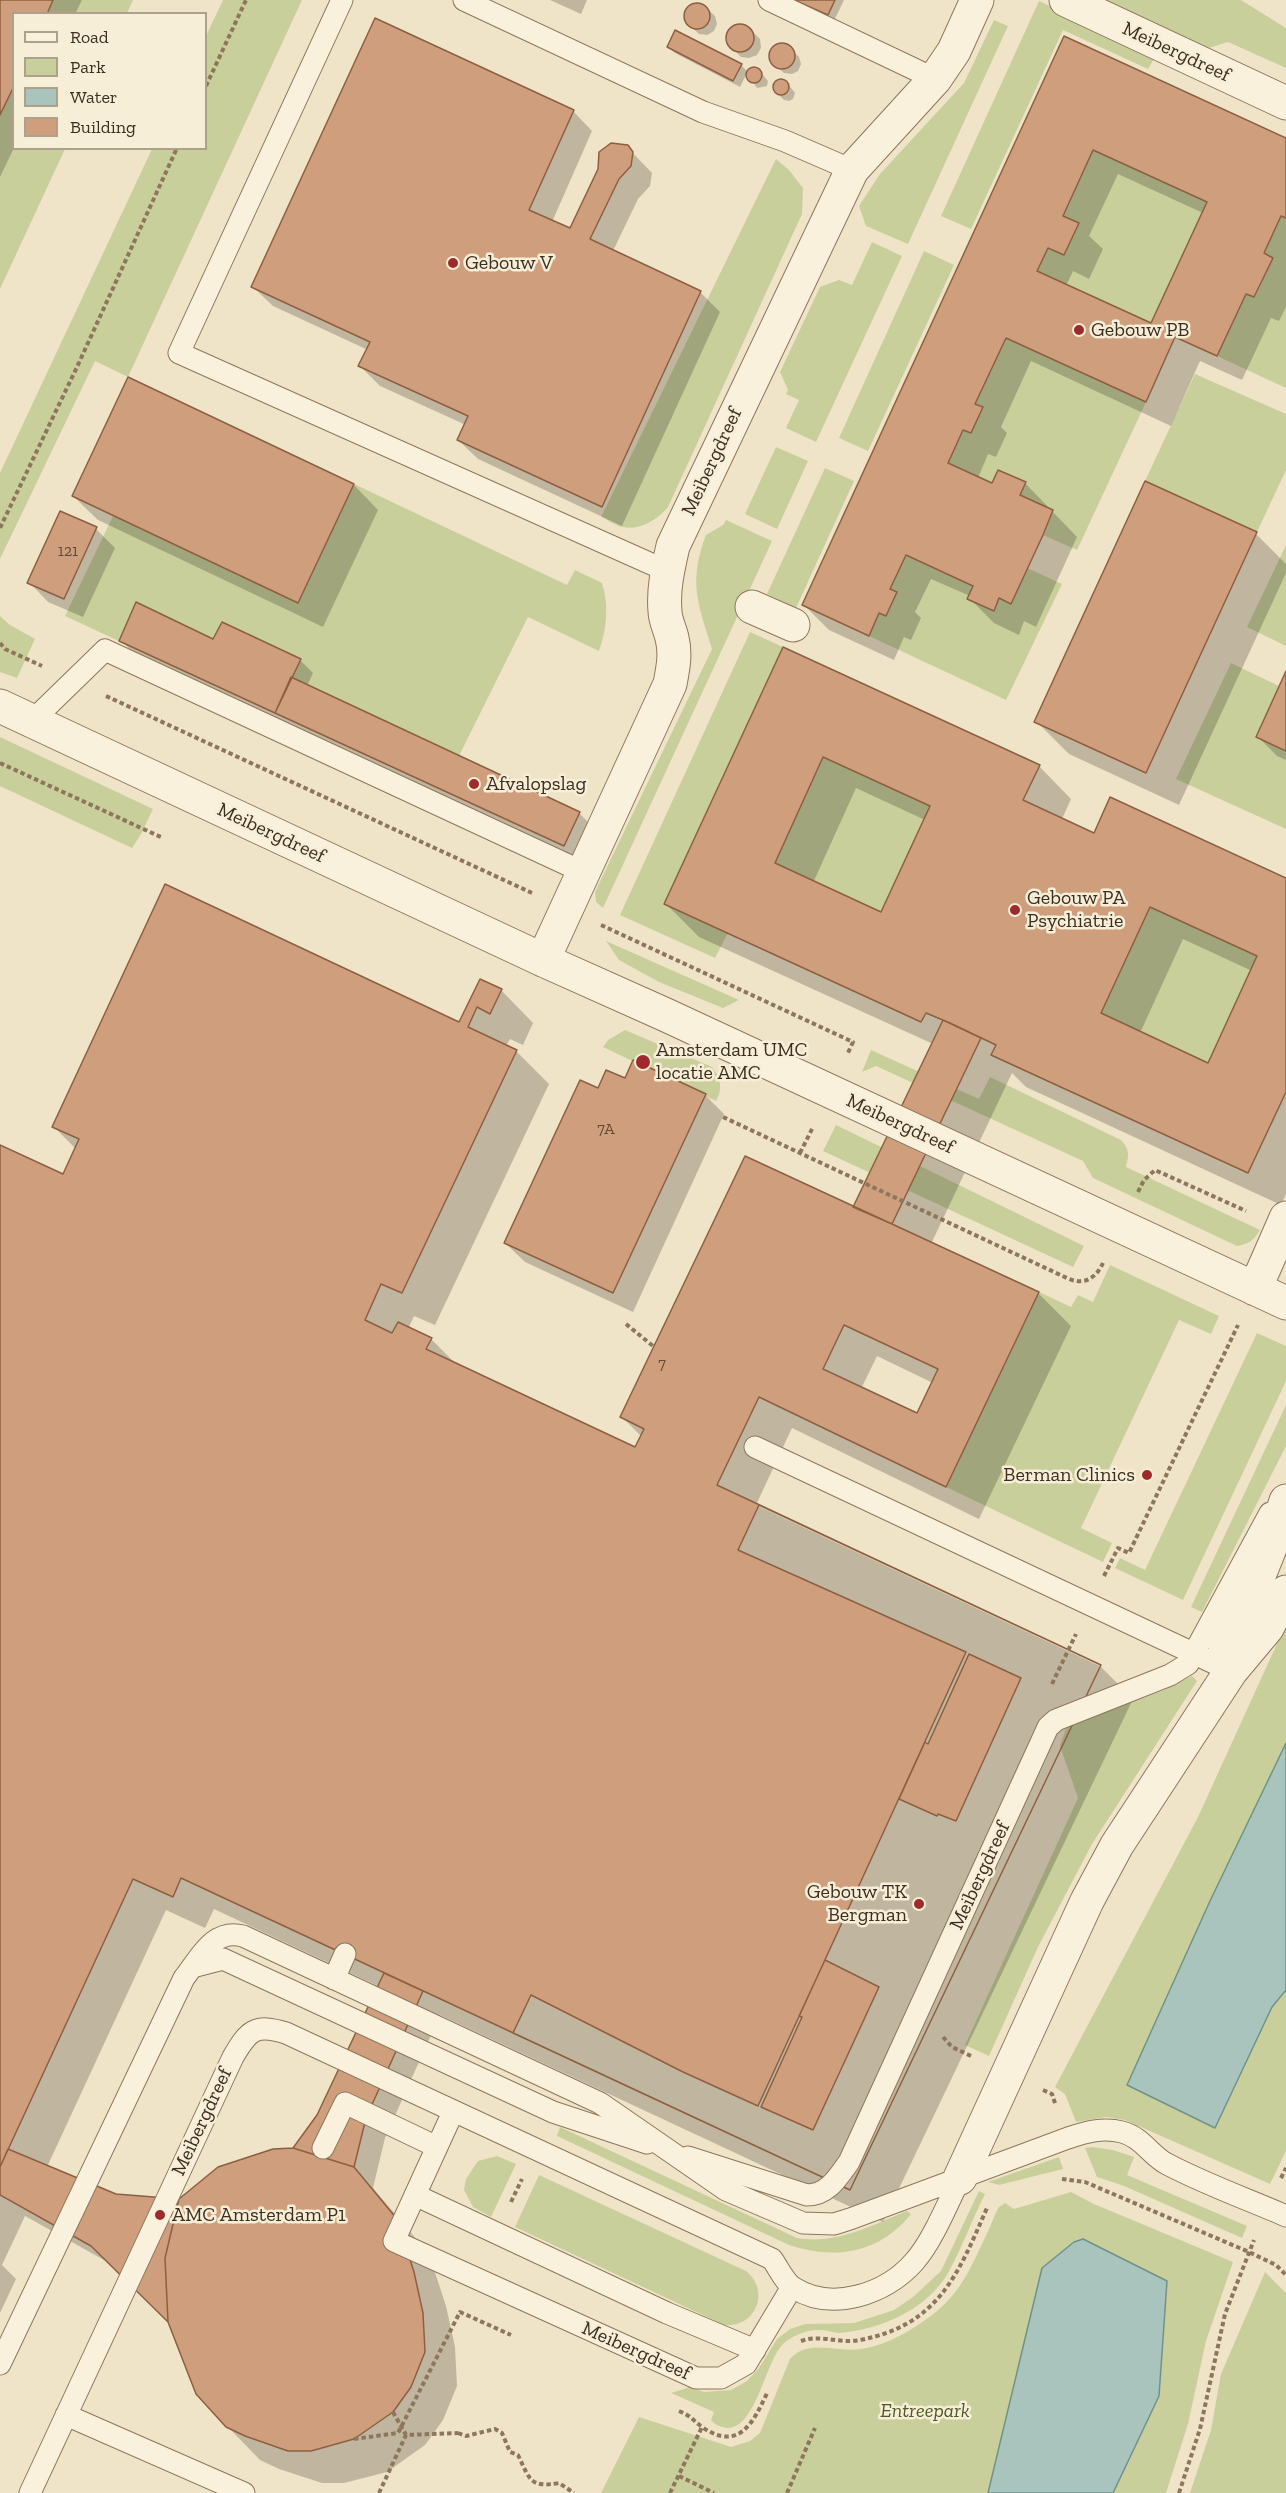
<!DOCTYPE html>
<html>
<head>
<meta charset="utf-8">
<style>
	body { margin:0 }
	#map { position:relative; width:1286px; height:2493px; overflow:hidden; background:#f0e4c8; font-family:"Zilla Slab",serif }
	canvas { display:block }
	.legend { position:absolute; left:12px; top:12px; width:195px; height:138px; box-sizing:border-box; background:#f7eed8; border:2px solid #ada18e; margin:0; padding:8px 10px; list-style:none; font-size:18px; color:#3d2e20 }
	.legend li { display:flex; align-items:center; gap:12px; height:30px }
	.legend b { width:30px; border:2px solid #ada18e }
</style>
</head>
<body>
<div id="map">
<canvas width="1286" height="2493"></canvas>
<ul class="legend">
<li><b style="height:8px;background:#faf1dc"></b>Road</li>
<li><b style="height:16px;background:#c9cf9b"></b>Park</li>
<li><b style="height:16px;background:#a9c4bc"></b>Water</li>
<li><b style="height:16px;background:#cf9f7d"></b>Building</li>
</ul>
</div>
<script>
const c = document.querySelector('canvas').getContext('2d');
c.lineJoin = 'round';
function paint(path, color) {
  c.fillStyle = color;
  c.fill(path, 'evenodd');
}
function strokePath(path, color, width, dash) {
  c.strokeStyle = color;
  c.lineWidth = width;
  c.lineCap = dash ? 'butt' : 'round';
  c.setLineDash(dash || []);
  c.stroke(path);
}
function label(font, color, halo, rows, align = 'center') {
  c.font = font + ' "Zilla Slab",serif';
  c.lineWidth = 5;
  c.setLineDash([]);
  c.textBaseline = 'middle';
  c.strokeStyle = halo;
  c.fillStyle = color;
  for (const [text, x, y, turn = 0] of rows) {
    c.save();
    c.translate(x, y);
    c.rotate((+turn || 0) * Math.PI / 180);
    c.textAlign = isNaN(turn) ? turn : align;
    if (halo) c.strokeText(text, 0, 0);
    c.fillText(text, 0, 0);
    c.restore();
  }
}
paint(new Path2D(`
	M53,0H133L127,13L47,14Z
	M223,0H302L128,377L95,361L0,559V473L152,149L206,148V36Z
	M1100,0H1241L1286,28V68L1228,42L1206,49Z
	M1039,1L1153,53L1155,57L1148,69L1063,30L971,229L941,216Z
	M994,20L1008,26L908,244L866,226L859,206L880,174L964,83Z
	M13,86L14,148L65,149L0,289V115Z
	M1093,150L1207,202L1151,323L1037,271L1048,248L1064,255L1079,224L1063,216Z
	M776,159L789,170L803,188L802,214L668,507C658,519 640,531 623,527C616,526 608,520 601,517Z
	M1281,216L1286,218V388L1217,356L1246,294L1255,297L1273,258L1264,253Z
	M872,242L902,256L816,442L786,428L799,400L786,394L788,390L780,372L820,287L839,280L852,285Z
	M924,251L954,265L868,451L839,438Z
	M1006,338L1146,402L1077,550L1043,535L1053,511L1020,495L1025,482L999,470L992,483L948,463L963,430L971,433L982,407L975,404Z
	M1195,374L1286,414V470L1257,532L1145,481Z
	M776,447L808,461L777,529L745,514Z
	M825,468L854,481L796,608L767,594Z
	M354,484L567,585L575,570L602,583C609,606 607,628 599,651L528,617L459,756L291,677L222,622L213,639L136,603L119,641L65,616L113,516L298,603Z
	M726,520L772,541L603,908L596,902L595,892L712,649C698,604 688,582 706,535L723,525Z
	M1286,545V646L1247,627Z
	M906,555L973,586L968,599L993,611L999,598L1011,603L1027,568L1062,584L1006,700L869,636L879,613L886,616L897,592L890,589Z
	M0,616L10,625L35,639L17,678L0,672Z
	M750,632L783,647L664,904L728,933L715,958L620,915Z
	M1231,663L1279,686L1256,737L1286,751V829L1176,779Z
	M0,737L153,809L141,834L132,848L0,786Z
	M823,757L930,806L881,912L775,863Z
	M1150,907L1257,956L1208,1063L1101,1013Z
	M606,941L739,1000L723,1008L659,982L619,960Z
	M625,1030L712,1067C721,1078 723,1089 716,1101L603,1047L608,1040Z
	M871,1050L979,1099L990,1077L1121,1140C1130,1150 1129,1155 1126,1167L1260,1230C1254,1241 1248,1244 1237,1246L1093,1178L1083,1161L876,1066L862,1072Z
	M836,1125L1084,1246L1073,1267L823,1151Z
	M1110,1265L1219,1316L1211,1334L1179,1320L1081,1528L1112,1543L1103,1562L946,1487L1039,1292L1071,1307L1078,1295L1093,1302Z
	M1257,1333L1286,1346V1381L1183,1600L1115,1568L1120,1558L1145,1570Z
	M1286,1405V1446L1202,1612L1191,1607Z
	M1286,1624V1743L1210,1901L1127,2085L1215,2128L1272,2007L1286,1990V2151L1270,2184L1125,2120L1106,2117L1076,2122L1065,2094L1055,2087L1198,1817Z
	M1192,1676L1197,1681L1092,1844L1038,1947L989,2056L965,2045L1078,1798L1060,1746L1067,1726L1162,1691Z
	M560,2127L797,2238C836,2245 872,2225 907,2211L911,2214C879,2254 835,2260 789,2245L557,2136Z
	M1092,2147L1113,2150L1134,2157L1127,2175L1247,2226L1242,2238L1124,2186L1097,2177L1085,2148Z
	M497,2156L516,2164L491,2217L473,2207L464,2190L466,2179L478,2161Z
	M1059,2157L1063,2169L999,2185L988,2182Z
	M539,2175L746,2271C771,2291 756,2328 724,2325L515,2227Z
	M979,2191L985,2194C972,2220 962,2248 948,2273C927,2310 879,2330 839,2333C833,2333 827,2330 821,2330C808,2329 793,2335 783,2344C765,2362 756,2429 727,2428C720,2427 715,2425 711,2420L714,2412L671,2393L690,2387L704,2392L731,2390L747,2381L759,2368L777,2339L790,2329L805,2324L854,2323L894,2310L913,2297L941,2271Z
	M1071,2192L1094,2204L1233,2262L1206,2341L1188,2424L1166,2493H1113L1159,2396L1167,2281L1083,2239L1074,2242L1042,2268L988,2493H601L639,2417L731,2447L750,2441L760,2433L790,2359C809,2338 836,2353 860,2349C887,2346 916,2328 937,2311C964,2289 975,2258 990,2227C993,2220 995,2213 999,2207L1005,2203L1014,2209Z
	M1265,2272L1286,2293V2493H1190L1211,2430L1221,2374Z`), '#c9cf9b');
const water = new Path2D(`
	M1286,1743V1990L1272,2007L1215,2128L1127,2085L1210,1901Z
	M1083,2239L1167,2281L1159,2396L1113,2493H988L1042,2268L1074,2242Z`);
paint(water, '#a9c4bc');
strokePath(water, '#6f938a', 1.5);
paint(new Path2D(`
	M0,0H82L75,14H14V148L0,177Z
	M550,0H587L581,14Z
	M789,0H844L834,21Z
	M695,4H702L715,16L717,24L714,31L707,35L699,34L686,22L685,14L688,7Z
	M739,25L747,26L760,39L761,48L757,55L749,58L741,57L728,44L727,36L731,28Z
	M1065,38L1286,139V307L1279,321L1271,318L1242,380L1200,361L1171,426L1031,361L1001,427L1007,433L996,457L988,454L978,478L993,484L1025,483L1077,537L1036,627L1024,621L1019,635L994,623L969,598L970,596L931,579L915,612L921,618L911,640L904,637L894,660L829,630L804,605ZM1118,174L1203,213L1152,325L1066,286L1073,271L1089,279L1103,249L1089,236Z
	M780,44L786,45L799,57L801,64L798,71L792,74L784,73L772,62L770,54L773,48Z
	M669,47L741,65L748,72L753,68L758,69L768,81L767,86L757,88L747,73L740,87L675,53Z
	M780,81L785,82L792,89L795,93L793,99L789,101L784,100L777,93L774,88L775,83Z
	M573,111L592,131L552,222L571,230L627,147L652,173L650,186L638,199L613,251L700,292L720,312L622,526L478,459L458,440L466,425L380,386L360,366L368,350L273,306L253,287Z
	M129,379L354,485L378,510L323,627L98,520L73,496Z
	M96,529L115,548L83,617L48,602L29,582Z
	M1256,534L1286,564V573L1179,805L1069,754L1036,721Z
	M121,640L214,641L300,660L313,673L307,686L579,813L598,832L583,865L134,654Z
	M783,649L1039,766L1071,799L1062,819L1095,836L1286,880V1194L1281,1205L1026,1087L1012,1073L931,1244L1038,1293L1071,1326L979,1519L792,1428L756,1505L1100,1666L1133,1699L883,2222L440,2015L385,2138L373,2188L429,2254L446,2306L455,2347L457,2386L443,2420L425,2445L387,2472L344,2483H322L279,2469L260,2460L227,2426L169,2321L113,2265L25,2216L2,2265L16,2279L0,2313V1147L64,1176L76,1149L54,1127L460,1024L480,981L501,990L533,1023L523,1045L510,1039L506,1046L516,1051L549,1084L435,1325L414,1316L408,1329L431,1339L457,1365L636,1449L642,1437L622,1417L854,1209L933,1044L699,937L666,904ZM856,788L925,820L881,914L813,883ZM1183,939L1252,971L1209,1065L1140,1033ZM877,1356L933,1383L917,1415L861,1389ZM214,1909L380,1987L319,2115L293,2150L180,2201L115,2196L47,2167L166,1910L205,1928Z
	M1286,675V760L1277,756L1258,737Z
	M625,1080L705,1095L724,1114L633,1312L525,1262L505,1243L598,1090Z`), '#0003');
const building = new Path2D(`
	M0,0H53L47,14H14V86L0,115Z
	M794,0H835L828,15Z
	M684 16a13 13 0 1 1 26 0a13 13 0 1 1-26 0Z
	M375,18L574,110L529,210L570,228L598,169L599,152L611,143L628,145L633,152L631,166L619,179L590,239L701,291L602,507L457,440L468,416L358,366L370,342L251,287Z
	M726 38a14 14 0 1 1 28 0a14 14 0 1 1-28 0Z
	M675,30L742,64L733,81L667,47Z
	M1064,36L1286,138V218L1281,216L1264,253L1273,258L1254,297L1246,294L1217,356L1175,337L1146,402L1006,338L975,404L983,407L971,433L963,430L948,463L992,483L998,470L1026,482L1020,495L1053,510L1043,535L1011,604L999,598L994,611L967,599L973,586L906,555L890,589L897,592L886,616L879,613L869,636L802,605ZM1093,150L1207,202L1151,323L1037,271L1048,248L1064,255L1079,223L1063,216Z
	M769 56a13 13 0 1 1 26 0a13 13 0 1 1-26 0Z
	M746 75a8 8 0 1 1 16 0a8 8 0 1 1-16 0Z
	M773 87a8 8 0 1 1 16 0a8 8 0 1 1-16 0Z
	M128,377L354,484L298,603L72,496Z
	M1145,481L1257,532L1146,773L1034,722Z
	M60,511L97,527L64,599L27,583Z
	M136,602L213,639L222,622L301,659L275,713L119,641Z
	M783,647L1040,765L1023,800L1094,833L1110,797L1286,878V1092L1248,1173L991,1055L996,1045L950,1023L926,1013L921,1022L664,904ZM823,757L930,806L881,912L775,863ZM1150,907L1257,956L1208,1063L1101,1013Z
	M1286,671V751L1256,737Z
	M291,677L580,812L564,846L275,713Z
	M165,884L459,1022L480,979L502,989L490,1014L477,1007L468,1027L517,1050L402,1293L381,1284L365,1320L392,1333L398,1322L432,1338L426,1349L635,1447L644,1429L620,1417L745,1156L1039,1292L946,1487L759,1397L717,1485L1101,1665L850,2190L181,1878L173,1897L133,1879L0,2167V1145L63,1174L79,1139L52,1127ZM844,1325L938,1369L917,1413L823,1369Z
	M943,1020L981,1038L892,1224L853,1207Z
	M633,1060L706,1094L613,1293L504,1243L580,1080L598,1088L606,1070L625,1078Z
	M759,1505L1101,1665L850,2190L513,2033L531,1995L683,2072L758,2106L966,1652L738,1550Z
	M969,1654L1021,1678L956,1821L938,1814L937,1816L899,1799L925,1742L928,1744Z
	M825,1960L879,1987L813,2130L761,2107L802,2017L799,2016Z
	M384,1973L423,1991L366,2118L354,2167L293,2148L317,2115Z
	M293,2148L354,2167L397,2219L414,2272L423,2313L425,2352L411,2387L393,2412L354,2439L311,2451H288L245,2436L226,2427L196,2394L168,2322L165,2258L179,2199L218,2167L273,2149Z
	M8,2149L116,2194L179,2199L165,2258L168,2322L91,2246L0,2195V2167Z`);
paint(building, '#cf9f7d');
strokePath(building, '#8d5f41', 1.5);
const lane = new Path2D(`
	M342,0L179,353L667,571
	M464,0L703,112L785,141L852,170
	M769,0L935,79
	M32,721L105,650L583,872
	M755,1447L1231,1671
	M192,1967L223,1959L553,2112L647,2143
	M334,1979L345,1954
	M453,2112L394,2241L696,2378H721L746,2364L792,2287
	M323,2148L345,2103L437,2147
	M688,2157L807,2195C828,2195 838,2177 849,2162L1048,1727L1056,1720L1170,1675L1188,1664L1270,1513
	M415,2195L667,2313L755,2350
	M0,2364L184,1978C200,1958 213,1928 243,1936L600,2103L726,2190L803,2223L834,2224L850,2219L1068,2138C1086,2132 1103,2127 1122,2132C1142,2137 1151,2156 1167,2164C1205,2184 1247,2199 1286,2216
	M66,2415L244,2493
	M30,2493L233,2057C248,2031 255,2023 286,2033L772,2259C778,2267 785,2283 794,2288C832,2312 886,2294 914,2262C932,2242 948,2203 960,2178`);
const street = new Path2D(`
	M1066,0L1286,103
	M752,607L793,625
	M0,706L543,960L666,1015L1286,1303
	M543,960L670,684C673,668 676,654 672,638C670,629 665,620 665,611C663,589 668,568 673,546L852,170L935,79L954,51L977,0
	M1255,1289L1286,1218
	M1231,1671L1225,1646C1250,1599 1271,1552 1286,1501
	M960,2178L1087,1901L1117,1845L1231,1671L1267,1628L1286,1592`);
strokePath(lane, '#8d765c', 23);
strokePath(street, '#8d765c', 35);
strokePath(new Path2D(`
	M206,86L246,0
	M0,528L77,367L177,148
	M0,643L5,649L42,666
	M106,696L532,893
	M0,763L163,838
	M601,925L853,1042L847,1055
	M723,1117L1069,1279C1085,1285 1096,1278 1103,1263
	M800,1153L813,1127
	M1138,1192L1144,1180L1155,1170L1246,1211
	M626,1324L653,1346
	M1104,1576L1118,1548L1129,1553L1238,1325
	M1052,1684L1076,1634
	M943,2037L952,2047L971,2056
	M1043,2090L1052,2094L1056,2106
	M1281,2178L1286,2168
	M1062,2179L1085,2182L1249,2252L1276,2265L1286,2275
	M511,2202L522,2179
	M801,2341C820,2334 840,2344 860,2340C939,2325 958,2274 987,2208
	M679,2411C691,2416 693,2420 702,2427C740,2453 754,2421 768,2391
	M458,2433L466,2436L495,2429L502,2433L510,2452L518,2455C530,2480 530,2488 559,2483L574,2493
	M354,2439L398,2433L460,2312L511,2335
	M679,2476L714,2493
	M379,2493L406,2435
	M670,2493L702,2427
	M787,2493L815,2428
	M1179,2493L1200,2429L1225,2314L1254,2240`), '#8d765c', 4, [4.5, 3]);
strokePath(lane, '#faf1dc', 21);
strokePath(street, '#faf1dc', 33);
strokePath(new Path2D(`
	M393,2412L406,2435L458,2433`), '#8d765c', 4, [4.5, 3]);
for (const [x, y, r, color] of [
	[453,263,6,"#9e2a2b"],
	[1079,330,6,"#9e2a2b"],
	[474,784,6,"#9e2a2b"],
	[1015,910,6,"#9e2a2b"],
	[643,1062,8,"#9e2a2b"],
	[1147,1475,6,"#9e2a2b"],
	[919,1904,6,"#9e2a2b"],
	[160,2215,6,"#9e2a2b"]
]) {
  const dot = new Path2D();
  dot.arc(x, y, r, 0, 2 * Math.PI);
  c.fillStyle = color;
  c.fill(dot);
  strokePath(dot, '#f7eed8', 2);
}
label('16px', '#624a37', null, [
	["121",68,551],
	["7A",606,1129],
	["7",662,1364]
]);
label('20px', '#3d2e20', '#f7eed8', [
	["Meibergdreef",1176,52,25],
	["Meibergdreef",712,462,-65],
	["Meibergdreef",271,833,25],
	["Meibergdreef",900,1124,25],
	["Meibergdreef",980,1876,-65],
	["Meibergdreef",202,2122,-65],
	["Meibergdreef",636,2351,24]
]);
label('20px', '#3d2e20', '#f7eed8', [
	["Gebouw V",465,263],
	["Gebouw PB",1091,330],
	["Afvalopslag",486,784],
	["Gebouw PA",1027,898],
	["Psychiatrie",1027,921],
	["Amsterdam UMC",656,1050],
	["locatie AMC",656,1073],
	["Berman Clinics",1135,1475,"right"],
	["Gebouw TK",907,1892,"right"],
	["Bergman",907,1915,"right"],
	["AMC Amsterdam P1",172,2215]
], 'left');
label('italic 20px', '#4d5a26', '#f7eed8', [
	["Entreepark",925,2411]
]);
</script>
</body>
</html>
